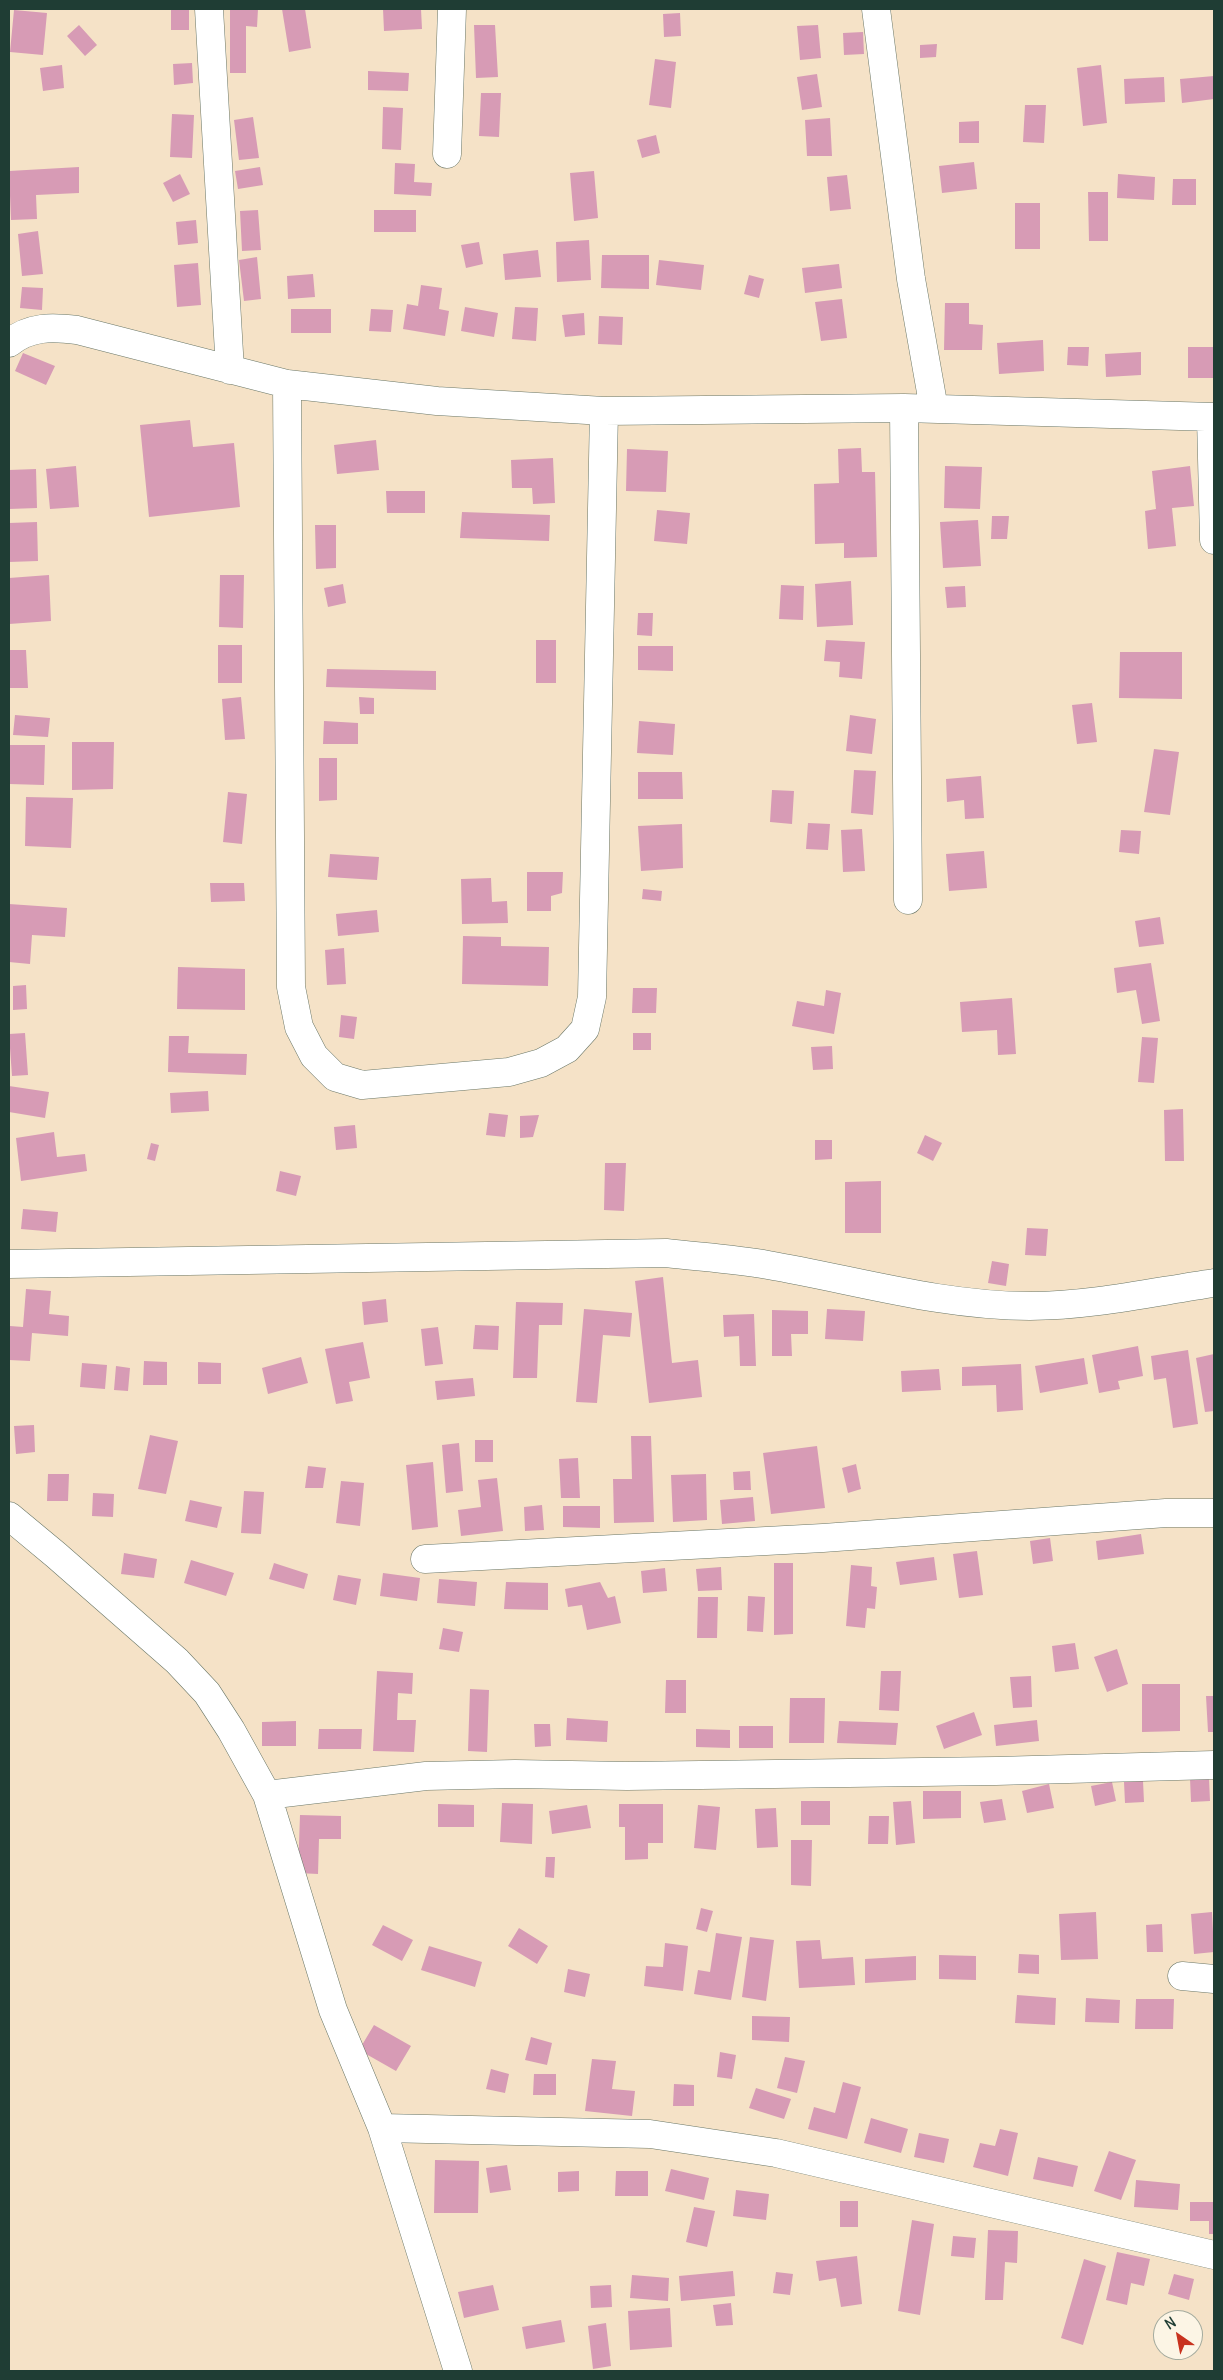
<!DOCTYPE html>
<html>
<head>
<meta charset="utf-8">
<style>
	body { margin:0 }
	#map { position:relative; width:1223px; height:2380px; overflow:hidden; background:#f5e2c7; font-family:Delius,sans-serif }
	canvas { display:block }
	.frame { position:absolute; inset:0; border:10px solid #1f3d34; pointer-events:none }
	.north { position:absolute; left:1153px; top:2310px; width:50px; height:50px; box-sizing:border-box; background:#fcf5e5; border:1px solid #a4ab9e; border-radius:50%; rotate:327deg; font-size:14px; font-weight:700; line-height:20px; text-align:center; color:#1f3d34 }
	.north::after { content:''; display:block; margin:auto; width:18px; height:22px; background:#c8321e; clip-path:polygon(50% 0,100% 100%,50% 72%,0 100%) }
</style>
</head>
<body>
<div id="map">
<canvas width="1223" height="2380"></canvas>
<div class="frame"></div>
<div class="north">N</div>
</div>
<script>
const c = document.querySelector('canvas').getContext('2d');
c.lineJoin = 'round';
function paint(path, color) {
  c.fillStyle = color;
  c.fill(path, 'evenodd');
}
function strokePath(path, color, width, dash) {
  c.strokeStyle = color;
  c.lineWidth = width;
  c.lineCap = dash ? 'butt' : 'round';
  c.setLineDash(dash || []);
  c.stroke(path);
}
paint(new Path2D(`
	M171,9H189V30H171Z
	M230,9H258L257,27L246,26V73H230Z
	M282,9H305L311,48L289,52Z
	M383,9H421L422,29L384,31Z
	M14,10L47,13L43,55L10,52Z
	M680,13L681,36L664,37L663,14Z
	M79,25L97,45L85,56L67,36Z
	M474,25H495L498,77L476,78Z
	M818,25L821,58L800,60L797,26Z
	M863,32L864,54L844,55L843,33Z
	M937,44L936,57L920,58V45Z
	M655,59L676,62L671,108L649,105Z
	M192,63L193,83L174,85L173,64Z
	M62,65L64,88L43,91L40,68Z
	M1101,65L1107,123L1083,126L1077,68Z
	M368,71L409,73L408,91L368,90Z
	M817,74L822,107L802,110L797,77Z
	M1214,76V99L1182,103L1180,79Z
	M1164,77L1165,102L1125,104L1124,79Z
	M481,93H501L499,137L479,136Z
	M1025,105H1046L1044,143L1023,142Z
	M383,107L403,108L401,150L382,149Z
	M172,114L194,115L192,158L170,157Z
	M253,117L259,158L239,160L234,120Z
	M830,118L832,156H807L805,120Z
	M979,121V143H959V122Z
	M656,135L660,153L642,158L637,140Z
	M974,162L977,189L942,193L939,166Z
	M395,163L415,164L414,182L432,183L431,196L394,194Z
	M79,167V193L36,195L37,219L11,220L9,171Z
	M260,167L263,185L238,189L235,171Z
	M594,171L598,218L574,221L570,173Z
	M180,174L190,194L173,202L163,183Z
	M1118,174L1155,177L1154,200L1117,198Z
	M847,175L851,209L830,211L827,177Z
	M1173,179H1196V205H1172Z
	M1088,192H1108V241H1089Z
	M1015,203H1040V249H1015Z
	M258,210L261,250L242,251L240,211Z
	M374,210H416V232H374Z
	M196,220L198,243L178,245L176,222Z
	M38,231L43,274L22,276L18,234Z
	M589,240L591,280L557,282L556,242Z
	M479,242L483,264L466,268L461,245Z
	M538,250L541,277L505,280L503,254Z
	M602,255H649V289L601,288Z
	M257,257L261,299L244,301L239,260Z
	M659,260L704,265L701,290L656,285Z
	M198,263L201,305L177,307L174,265Z
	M839,264L842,288L805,293L802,268Z
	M313,274L315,297L288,299L287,276Z
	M749,275L764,279L759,298L744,294Z
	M421,285L442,288L439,309L449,311L445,336L403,329L407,304L418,306Z
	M22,287L43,288L42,310L20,308Z
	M842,299L847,338L821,341L815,302Z
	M945,303H969V324L983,325L982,350H944Z
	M465,307L498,313L494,337L461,331Z
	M515,307L538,308L536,341L512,339Z
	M291,309H331V333H291Z
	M371,309L393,310L391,332L369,331Z
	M584,313L585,335L565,337L562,315Z
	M599,316L623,317L622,345L598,344Z
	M1043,340L1044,371L999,374L997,343Z
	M1068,347H1089L1088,366L1067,365Z
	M1188,347H1214V378H1188Z
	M1141,352V375L1106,377L1105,354Z
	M23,353L55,366L46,385L15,371Z
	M190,420L193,447L234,443L240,507L149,517L140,425Z
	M376,440L379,470L337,474L334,445Z
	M861,448L862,472H875L877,557L844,558V543L815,544L814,484L839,483L838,449Z
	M627,449L668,451L666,492L626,491Z
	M553,458L555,503L533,504L532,488H512L511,460Z
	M76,466L79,507L50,509L46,469Z
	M945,466L982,467L980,509L944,508Z
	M1190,466L1194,506L1172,508L1176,546L1148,549L1145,511L1156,509L1152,471Z
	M36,469L37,508L9,509V470Z
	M386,491H425V513H387Z
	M657,510L690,513L687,544L654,541Z
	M462,512L550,515L549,541L460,538Z
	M992,516H1009L1007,539H991Z
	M978,520L981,566L943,568L940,522Z
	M37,522L38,561L9,562V523Z
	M315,525H336V568L316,569Z
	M49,575L51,621L9,624V578Z
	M220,575H244L243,628L219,627Z
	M851,581L853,625L817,627L815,584Z
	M343,584L346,603L328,607L324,588Z
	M781,585L804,586L803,620L779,619Z
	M965,586L966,607L947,608L945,587Z
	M638,613H653L652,636L637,635Z
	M536,640H556V683H536Z
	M826,640L865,642L862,679L839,677L840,662L824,661Z
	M218,645H242V683H218Z
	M638,646H673V671L638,670Z
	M9,650H26L28,688H9Z
	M1120,652H1182V699L1119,698Z
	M327,669L436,671V690L326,687Z
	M241,697L245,739L225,740L222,699Z
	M359,697L374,698V714H360Z
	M1092,703L1097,742L1077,744L1072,705Z
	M15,715L50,718L48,737L13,735Z
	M850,715L876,719L872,754L846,751Z
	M324,721L358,723V744H323Z
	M639,721L675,724L673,755L637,753Z
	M72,742H114L113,789L72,790Z
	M9,745H45L44,785L9,784Z
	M1154,749L1179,752L1170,815L1144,812Z
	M319,758H337V800L319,801Z
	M854,770L876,771L873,815L851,813Z
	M638,772H682L683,799H638Z
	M981,776L984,818L965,819L964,800L947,802L946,779Z
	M772,790L794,791L792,824L770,822Z
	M228,792L247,794L242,844L223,842Z
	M26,797L73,798L71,848L25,846Z
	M808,823L830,824L828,850L806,849Z
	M682,824L683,868L641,871L638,826Z
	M862,829L865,871L843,872L841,830Z
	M1121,830L1141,831L1139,854L1119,852Z
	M984,851L987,888L949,891L946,854Z
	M330,854L379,857L377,880L328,877Z
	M527,872H563L562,893L551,896V911H527Z
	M491,878L492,902L507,901L508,923L462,924L461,879Z
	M210,883H244L245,901L211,902Z
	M643,889L662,891L661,901L642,899Z
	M9,904L67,908L65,937L32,935L30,964L9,962Z
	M377,910L379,932L338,936L336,914Z
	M1160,917L1164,944L1139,947L1135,921Z
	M463,936L501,937V946L549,947L548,986L462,984Z
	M344,948L346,984L327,985L325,950Z
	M1151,963L1160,1021L1142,1024L1136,990L1117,993L1114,968Z
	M178,967L245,969V1010L177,1009Z
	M26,985L27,1009L13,1010V986Z
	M633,988H657L656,1013H632Z
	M826,990L841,993L834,1034L792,1026L797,1001L824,1006Z
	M1012,998L1016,1054L998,1055L997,1030L962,1032L960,1002Z
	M341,1015L357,1017L354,1039L339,1037Z
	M25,1033L28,1075L12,1076L9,1034Z
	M633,1033H651V1050H633Z
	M169,1036H189L188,1053L247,1054L246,1075L168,1072Z
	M1142,1037L1158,1038L1154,1083L1138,1082Z
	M832,1046L833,1069L813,1070L811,1047Z
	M9,1086L49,1092L45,1118L9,1112Z
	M208,1091L209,1111L171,1113L170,1093Z
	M1183,1109L1184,1161H1165L1164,1110Z
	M489,1113L508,1115L505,1137L486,1135Z
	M539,1115L533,1137L520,1138V1116Z
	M355,1125L357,1148L336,1150L334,1127Z
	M54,1132L57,1157L85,1154L87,1171L21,1181L16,1138Z
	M925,1135L942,1143L933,1161L917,1153Z
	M815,1140H832V1159L815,1160Z
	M151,1143L159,1145L155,1161L147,1159Z
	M605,1163H626L624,1211L604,1210Z
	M280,1171L301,1176L296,1196L276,1191Z
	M881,1181V1233H845V1182Z
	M23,1209L58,1212L56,1232L21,1229Z
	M1027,1228L1048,1229L1046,1256L1025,1255Z
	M992,1261L1009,1264L1006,1286L988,1283Z
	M663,1277L672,1363L698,1360L702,1397L649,1403L635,1281Z
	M26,1289L51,1291L49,1314L69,1316L68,1336L32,1333L30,1361L9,1360L10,1326L23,1327Z
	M386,1299L388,1322L364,1325L362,1302Z
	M516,1302L563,1303L562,1325H539L537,1378H513Z
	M584,1309L632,1313L630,1337L603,1335L597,1403L576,1402Z
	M827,1309L865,1311L863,1341L825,1339Z
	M772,1310L808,1311V1334H791L792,1356H772Z
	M754,1314L756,1366H740L739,1336L724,1337L723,1315Z
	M475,1325L499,1326L498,1350L473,1349Z
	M438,1327L443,1364L425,1366L421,1329Z
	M363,1342L370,1378L349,1382L353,1401L336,1404L325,1349Z
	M1138,1346L1143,1376L1118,1381L1120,1389L1099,1393L1092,1355Z
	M1188,1350L1198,1424L1173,1428L1166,1378L1154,1380L1151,1356Z
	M1214,1354V1411L1205,1412L1196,1358Z
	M301,1357L308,1383L268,1394L262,1368Z
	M1084,1358L1088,1384L1040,1393L1035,1366Z
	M144,1361L167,1362V1385H143Z
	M198,1362L221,1363V1384H198Z
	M82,1363L107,1365L105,1389L80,1387Z
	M1021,1364L1023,1410L997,1412L996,1385L962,1386V1367Z
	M116,1366L130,1368L128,1391L114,1390Z
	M939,1369L941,1390L902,1392L901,1371Z
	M473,1378L475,1396L437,1400L435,1381Z
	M34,1425L35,1452L16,1454L14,1426Z
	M150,1435L178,1441L166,1494L138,1489Z
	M631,1436H651L654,1522L614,1523L613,1479H632Z
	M475,1440H493V1462H475Z
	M459,1443L463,1491L446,1493L442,1445Z
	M817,1446L825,1508L771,1514L763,1453Z
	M578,1458L580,1498H561L559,1459Z
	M433,1462L438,1527L412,1530L406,1465Z
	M856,1464L861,1489L848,1493L842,1468Z
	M308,1466L326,1468L323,1488H305Z
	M750,1471L751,1490H734L733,1472Z
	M48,1474H69L68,1501H47Z
	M706,1474L707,1520L673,1522L671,1475Z
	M497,1478L503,1531L461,1536L458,1510L481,1507L478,1480Z
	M341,1481L364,1483L360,1526L336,1523Z
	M244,1491L264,1492L261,1534L241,1533Z
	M93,1493L114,1494L113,1517L92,1516Z
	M753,1497L755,1521L722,1524L720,1500Z
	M190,1500L222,1507L217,1528L185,1521Z
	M542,1505L544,1530L525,1531L524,1507Z
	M563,1506H600V1528L563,1527Z
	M1141,1534L1144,1554L1098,1560L1096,1541Z
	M1050,1538L1053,1561L1033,1564L1030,1541Z
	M977,1551L983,1595L959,1598L953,1554Z
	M124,1553L157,1559L154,1578L121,1574Z
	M934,1557L937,1580L900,1585L896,1562Z
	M191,1560L234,1573L226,1596L184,1583Z
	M274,1563L308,1574L304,1589L269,1579Z
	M774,1563H793V1634L774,1635Z
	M851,1565L872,1567L871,1586L877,1587L875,1609L867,1608L865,1628L846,1626Z
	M721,1567L722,1590L698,1591L696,1569Z
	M665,1568L667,1591L643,1593L641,1571Z
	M383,1573L420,1578L417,1601L380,1596Z
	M338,1575L361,1579L356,1605L333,1600Z
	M439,1579L477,1582L475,1606L437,1603Z
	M506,1582L548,1583V1610L504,1609Z
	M600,1582L608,1598L615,1596L621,1623L587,1630L582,1605L568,1607L565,1589Z
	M748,1596L765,1597L763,1632L747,1631Z
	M698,1597H718L717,1638H697Z
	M443,1628L463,1632L459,1652L439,1649Z
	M1075,1643L1079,1669L1055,1672L1052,1646Z
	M1117,1649L1128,1684L1107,1692L1094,1657Z
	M377,1671L413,1673L412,1694L398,1693L397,1720H416L414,1752L373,1751Z
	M881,1671H901L899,1711L879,1710Z
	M1031,1676L1032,1707L1013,1708L1010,1677Z
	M666,1680H686V1713H665Z
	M1142,1684H1180V1731L1142,1732Z
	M470,1689L489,1690L487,1752L468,1751Z
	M1206,1696H1214V1732H1208Z
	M790,1698H825L824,1743H789Z
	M974,1712L982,1735L944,1749L936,1726Z
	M567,1718L608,1721L607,1742L566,1740Z
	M1037,1720L1039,1741L996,1746L994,1725Z
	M296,1721V1746H262V1722Z
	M839,1721L898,1723L896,1745L837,1743Z
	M534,1724H550L551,1746L535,1747Z
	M739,1726H773V1748H739Z
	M319,1729H362L361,1749H318Z
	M696,1729L730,1730V1748L696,1747Z
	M1190,1778H1209L1210,1801L1191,1802Z
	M1143,1781L1144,1802L1125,1803L1124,1782Z
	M1112,1782L1116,1801L1095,1806L1091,1786Z
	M1049,1784L1054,1808L1027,1813L1022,1791Z
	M923,1791H961V1818L923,1819Z
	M1002,1799L1006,1820L984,1823L980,1802Z
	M801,1801H830V1825H801Z
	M911,1801L915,1843L896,1845L893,1802Z
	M502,1803L533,1804L532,1844L500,1842Z
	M438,1804L474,1805V1827H438Z
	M619,1804H663V1843H648V1859L625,1860V1827H619Z
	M587,1805L591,1828L552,1834L549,1811Z
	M698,1805L720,1807L716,1850L694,1848Z
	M776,1808L778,1847L757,1848L755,1809Z
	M300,1815L341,1816V1839H319L318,1874L298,1873Z
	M869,1816H889L888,1844H868Z
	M791,1840H812L811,1886L791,1885Z
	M546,1857H555L554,1878L545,1877Z
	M701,1908L713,1911L707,1932L696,1929Z
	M1096,1912L1098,1959L1061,1960L1059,1914Z
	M1212,1912L1214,1952L1194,1954L1191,1914Z
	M1162,1924L1163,1952H1147L1146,1925Z
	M383,1925L413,1940L402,1961L372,1945Z
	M519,1928L548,1946L537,1964L508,1946Z
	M716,1933L742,1937L731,2000L694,1994L698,1970L710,1972Z
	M750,1937L774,1940L766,2001L742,1997Z
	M820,1940L822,1959L853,1957L855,1985L799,1988L796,1941Z
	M665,1943L688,1946L683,1991L644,1986L646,1966L663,1967Z
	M429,1946L482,1962L475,1987L421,1970Z
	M1019,1954L1039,1955V1974L1018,1973Z
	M939,1955L976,1956V1980L939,1979Z
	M916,1956V1980L865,1983V1959Z
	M568,1969L590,1974L585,1997L564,1992Z
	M1017,1995L1056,1998L1055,2025L1015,2023Z
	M1086,1998L1120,2000L1119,2023L1085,2022Z
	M1136,1999H1174L1173,2029H1135Z
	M752,2016L790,2017L789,2042L752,2040Z
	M374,2025L411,2046L396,2071L359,2050Z
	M531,2037L552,2043L547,2065L525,2060Z
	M720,2052L736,2055L732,2079L717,2077Z
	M785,2057L805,2061L797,2093L777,2088Z
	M592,2059L616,2061L612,2089L635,2091L632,2116L585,2111Z
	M491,2069L509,2074L505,2093L486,2089Z
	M534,2074H556V2095H533Z
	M843,2082L861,2087L847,2139L808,2129L814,2107L835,2113Z
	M674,2084L694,2085V2106H673Z
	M756,2088L791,2099L784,2119L749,2108Z
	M871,2118L908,2129L901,2153L864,2143Z
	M1000,2129L1018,2133L1008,2176L973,2167L980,2143L995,2146Z
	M919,2133L949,2139L944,2163L914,2157Z
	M1109,2151L1136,2160L1121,2200L1094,2191Z
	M1038,2157L1078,2166L1073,2187L1033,2179Z
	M435,2160L479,2161L478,2213H434Z
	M507,2165L511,2190L490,2193L486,2168Z
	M671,2169L709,2178L704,2200L665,2191Z
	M579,2171V2191L558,2192V2172Z
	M616,2171H648V2196H615Z
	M1136,2180L1180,2184L1178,2210L1134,2207Z
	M736,2190L769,2194L766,2220L733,2216Z
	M840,2201H858V2227H840Z
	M1190,2202H1214V2234H1209V2221H1190Z
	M694,2207L715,2211L707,2247L686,2242Z
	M912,2220L934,2224L920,2315L898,2311Z
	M988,2230L1018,2231L1017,2263L1005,2262L1003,2300H985Z
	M953,2236L976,2238L974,2258L951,2256Z
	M1117,2252L1150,2259L1144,2286L1131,2283L1127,2305L1106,2300Z
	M857,2256L862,2304L841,2307L836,2278L819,2281L816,2261Z
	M1084,2259L1106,2266L1083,2345L1061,2338Z
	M733,2271L735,2296L681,2301L679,2276Z
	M776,2272L793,2274L790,2295L773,2293Z
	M1174,2274L1194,2279L1189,2300L1168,2294Z
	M632,2275L669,2278L668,2301L630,2298Z
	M493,2285L499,2310L464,2318L458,2292Z
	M611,2285L612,2307L591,2308L590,2286Z
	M731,2303L733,2325L716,2326L713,2305Z
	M670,2308L672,2347L630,2350L628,2311Z
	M561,2320L565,2342L526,2349L522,2327Z
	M606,2323L611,2366L593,2369L588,2326Z`), '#d79bb5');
const minor = new Path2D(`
	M209,9L230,370
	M876,9L911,279L934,409
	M447,154L452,9
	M9,343C30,326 52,327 77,330L287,384L437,401L604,411L904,408L1214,417
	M287,384L291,987L299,1027L314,1056L335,1077L362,1085L509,1072L541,1063L567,1049L585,1029L592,997L604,411
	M904,408L908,900
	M1211,417L1214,540
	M9,1264L666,1253C700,1257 734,1259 768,1265C855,1280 941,1306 1030,1306C1091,1306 1153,1292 1214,1283
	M9,1516L56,1555L177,1661L207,1693L231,1730L267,1795L333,2010L382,2128L458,2371
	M425,1559L823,1538L1166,1513H1214
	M267,1795L426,1776L515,1774L627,1776L996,1771L1214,1765
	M1182,1976L1214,1979
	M382,2128L650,2134L776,2153L1214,2255`);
strokePath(minor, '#6a7767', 29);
strokePath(minor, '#fff', 28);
</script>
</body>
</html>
